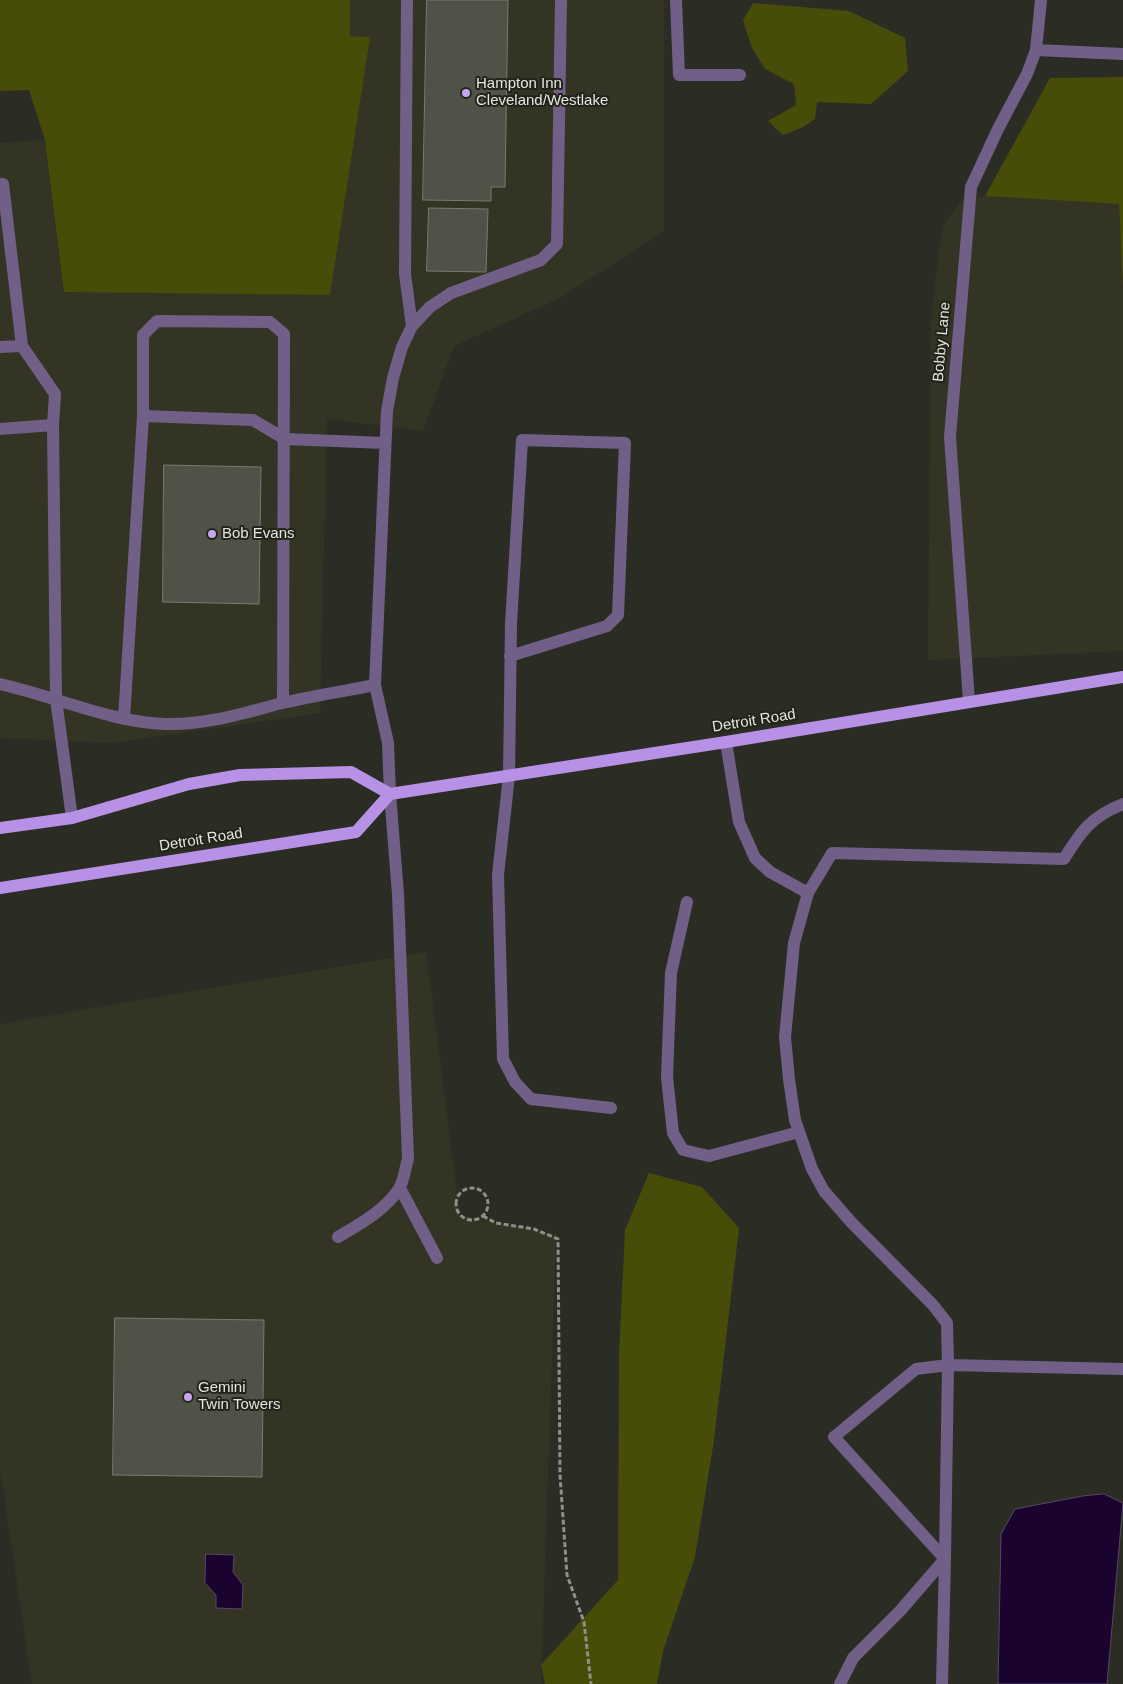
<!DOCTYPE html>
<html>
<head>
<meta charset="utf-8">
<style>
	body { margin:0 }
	canvas { display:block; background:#2b2c23 }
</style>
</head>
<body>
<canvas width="1123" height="1684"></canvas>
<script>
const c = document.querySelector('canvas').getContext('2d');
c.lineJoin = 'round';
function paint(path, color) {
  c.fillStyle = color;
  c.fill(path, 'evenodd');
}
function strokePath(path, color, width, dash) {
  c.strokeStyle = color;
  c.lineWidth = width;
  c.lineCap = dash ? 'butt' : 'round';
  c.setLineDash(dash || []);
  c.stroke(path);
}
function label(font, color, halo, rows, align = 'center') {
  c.font = font + ' Arial,sans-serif';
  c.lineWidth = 4;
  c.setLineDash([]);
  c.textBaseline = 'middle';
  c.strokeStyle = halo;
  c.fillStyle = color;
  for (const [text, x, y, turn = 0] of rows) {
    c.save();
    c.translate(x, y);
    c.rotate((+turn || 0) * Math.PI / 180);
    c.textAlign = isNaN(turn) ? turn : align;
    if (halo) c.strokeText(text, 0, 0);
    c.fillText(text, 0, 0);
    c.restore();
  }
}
paint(new Path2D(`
	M350,0H664V231L560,298L454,346L423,431L327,419L320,713L112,743L0,738V143L45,140L64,292L370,37H350Z
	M985,196L1119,204L1123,287V651L928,660L931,319L942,227L961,201Z
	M426,952L460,1215L556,1235L541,1684H32L0,1469V1024Z`), '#333424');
paint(new Path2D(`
	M0,0H350V36L370,37L330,295L64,292L45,140L29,90L0,91Z
	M753,3L849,11L905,38L908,71L871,104L817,102L815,119L803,127L783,135L768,121L796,105L794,84L765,69L752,48L743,20Z
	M1123,77V287L1119,204L985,196L1050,78Z
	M649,1173L702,1187L739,1228L714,1440L695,1557L663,1651L657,1684H545L541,1665L618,1580L619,1354L625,1230Z`), '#484c09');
const water = new Path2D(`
	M1104,1494L1123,1503L1107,1684H998L1001,1534L1015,1509L1083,1496Z
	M206,1554L234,1555L233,1572L243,1585L242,1609L216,1608V1595L205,1583Z`);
paint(water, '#1b0330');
strokePath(water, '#584764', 1);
const building = new Path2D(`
	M427,0H508L505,187H491V201L423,200Z
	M429,208L488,209L486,272L427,271Z
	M164,465L261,467L259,604L163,602Z
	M115,1318L264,1320L262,1477L113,1475Z`);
paint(building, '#505247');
strokePath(building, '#7a7b70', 1);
strokePath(new Path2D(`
	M456 1204a16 16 0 1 1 32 0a16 16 0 1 1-32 0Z
	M483,1216L496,1223L534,1229L558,1239L560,1475L567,1575L584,1622L591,1684`), '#8f9088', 3, [5, 2.5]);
strokePath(new Path2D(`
	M407,0L405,274L412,326
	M676,0L679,75H740
	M0,184H3L22,346L55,394L53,425L56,699L72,818
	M0,347L22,346
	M143,416V335L157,321L270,322L284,334L283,703
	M0,429L53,425
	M510,656L607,626L618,615L625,443L522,440L511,624L509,776L498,875L503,1059L515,1082L531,1099L611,1108
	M0,684C55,696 109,722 166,724C206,725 244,713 282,703C313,696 344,691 375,685
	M124,719L143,416L253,420L285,439L385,443
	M726,742L739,822L755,858L770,872L808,893L794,943L785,1037L789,1079L795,1120L812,1169L824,1191L851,1222L933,1305L947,1323L948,1365L945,1559L942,1684
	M808,893L832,853L1064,859C1081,831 1092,816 1123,804
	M687,902L671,973L667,1077L673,1133L683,1150L709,1156L799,1132
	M400,1188L437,1258
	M338,1237C360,1224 384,1211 399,1189C404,1181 405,1168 408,1159L398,894L390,794L388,743L375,685L387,411L393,378L402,347L412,326L430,307L451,293L541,260L557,244L561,0
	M840,1684L853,1658L900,1611L945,1559L834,1437L916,1369L948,1365L1123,1369`), '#715f88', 12);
strokePath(new Path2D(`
	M1036,50L1123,54
	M969,701L950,437L971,187L998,129L1027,74L1036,50L1041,0`), '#715f88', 12);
strokePath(new Path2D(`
	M0,828L72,818L189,784L240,775L351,772L390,794L726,742L1123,677
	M0,888L356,832L390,794`), '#b791e5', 12);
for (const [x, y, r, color] of [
	[466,93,5,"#c6a6f0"],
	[212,534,5,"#c6a6f0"],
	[188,1397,5,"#c6a6f0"]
]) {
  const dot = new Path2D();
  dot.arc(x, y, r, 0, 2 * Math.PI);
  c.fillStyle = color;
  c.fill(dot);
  strokePath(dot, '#222319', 2);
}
label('15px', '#e5e6df', '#222319', [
	["Hampton Inn",476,84],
	["Cleveland/Westlake",476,101],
	["Bob Evans",222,534],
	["Gemini",198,1388],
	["Twin Towers",198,1405]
], 'left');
label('15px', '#e5e6df', '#222319', [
	["Bobby Lane",942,342,-85],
	["Detroit Road",754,721,-9],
	["Detroit Road",201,840,-9]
]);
</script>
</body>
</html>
